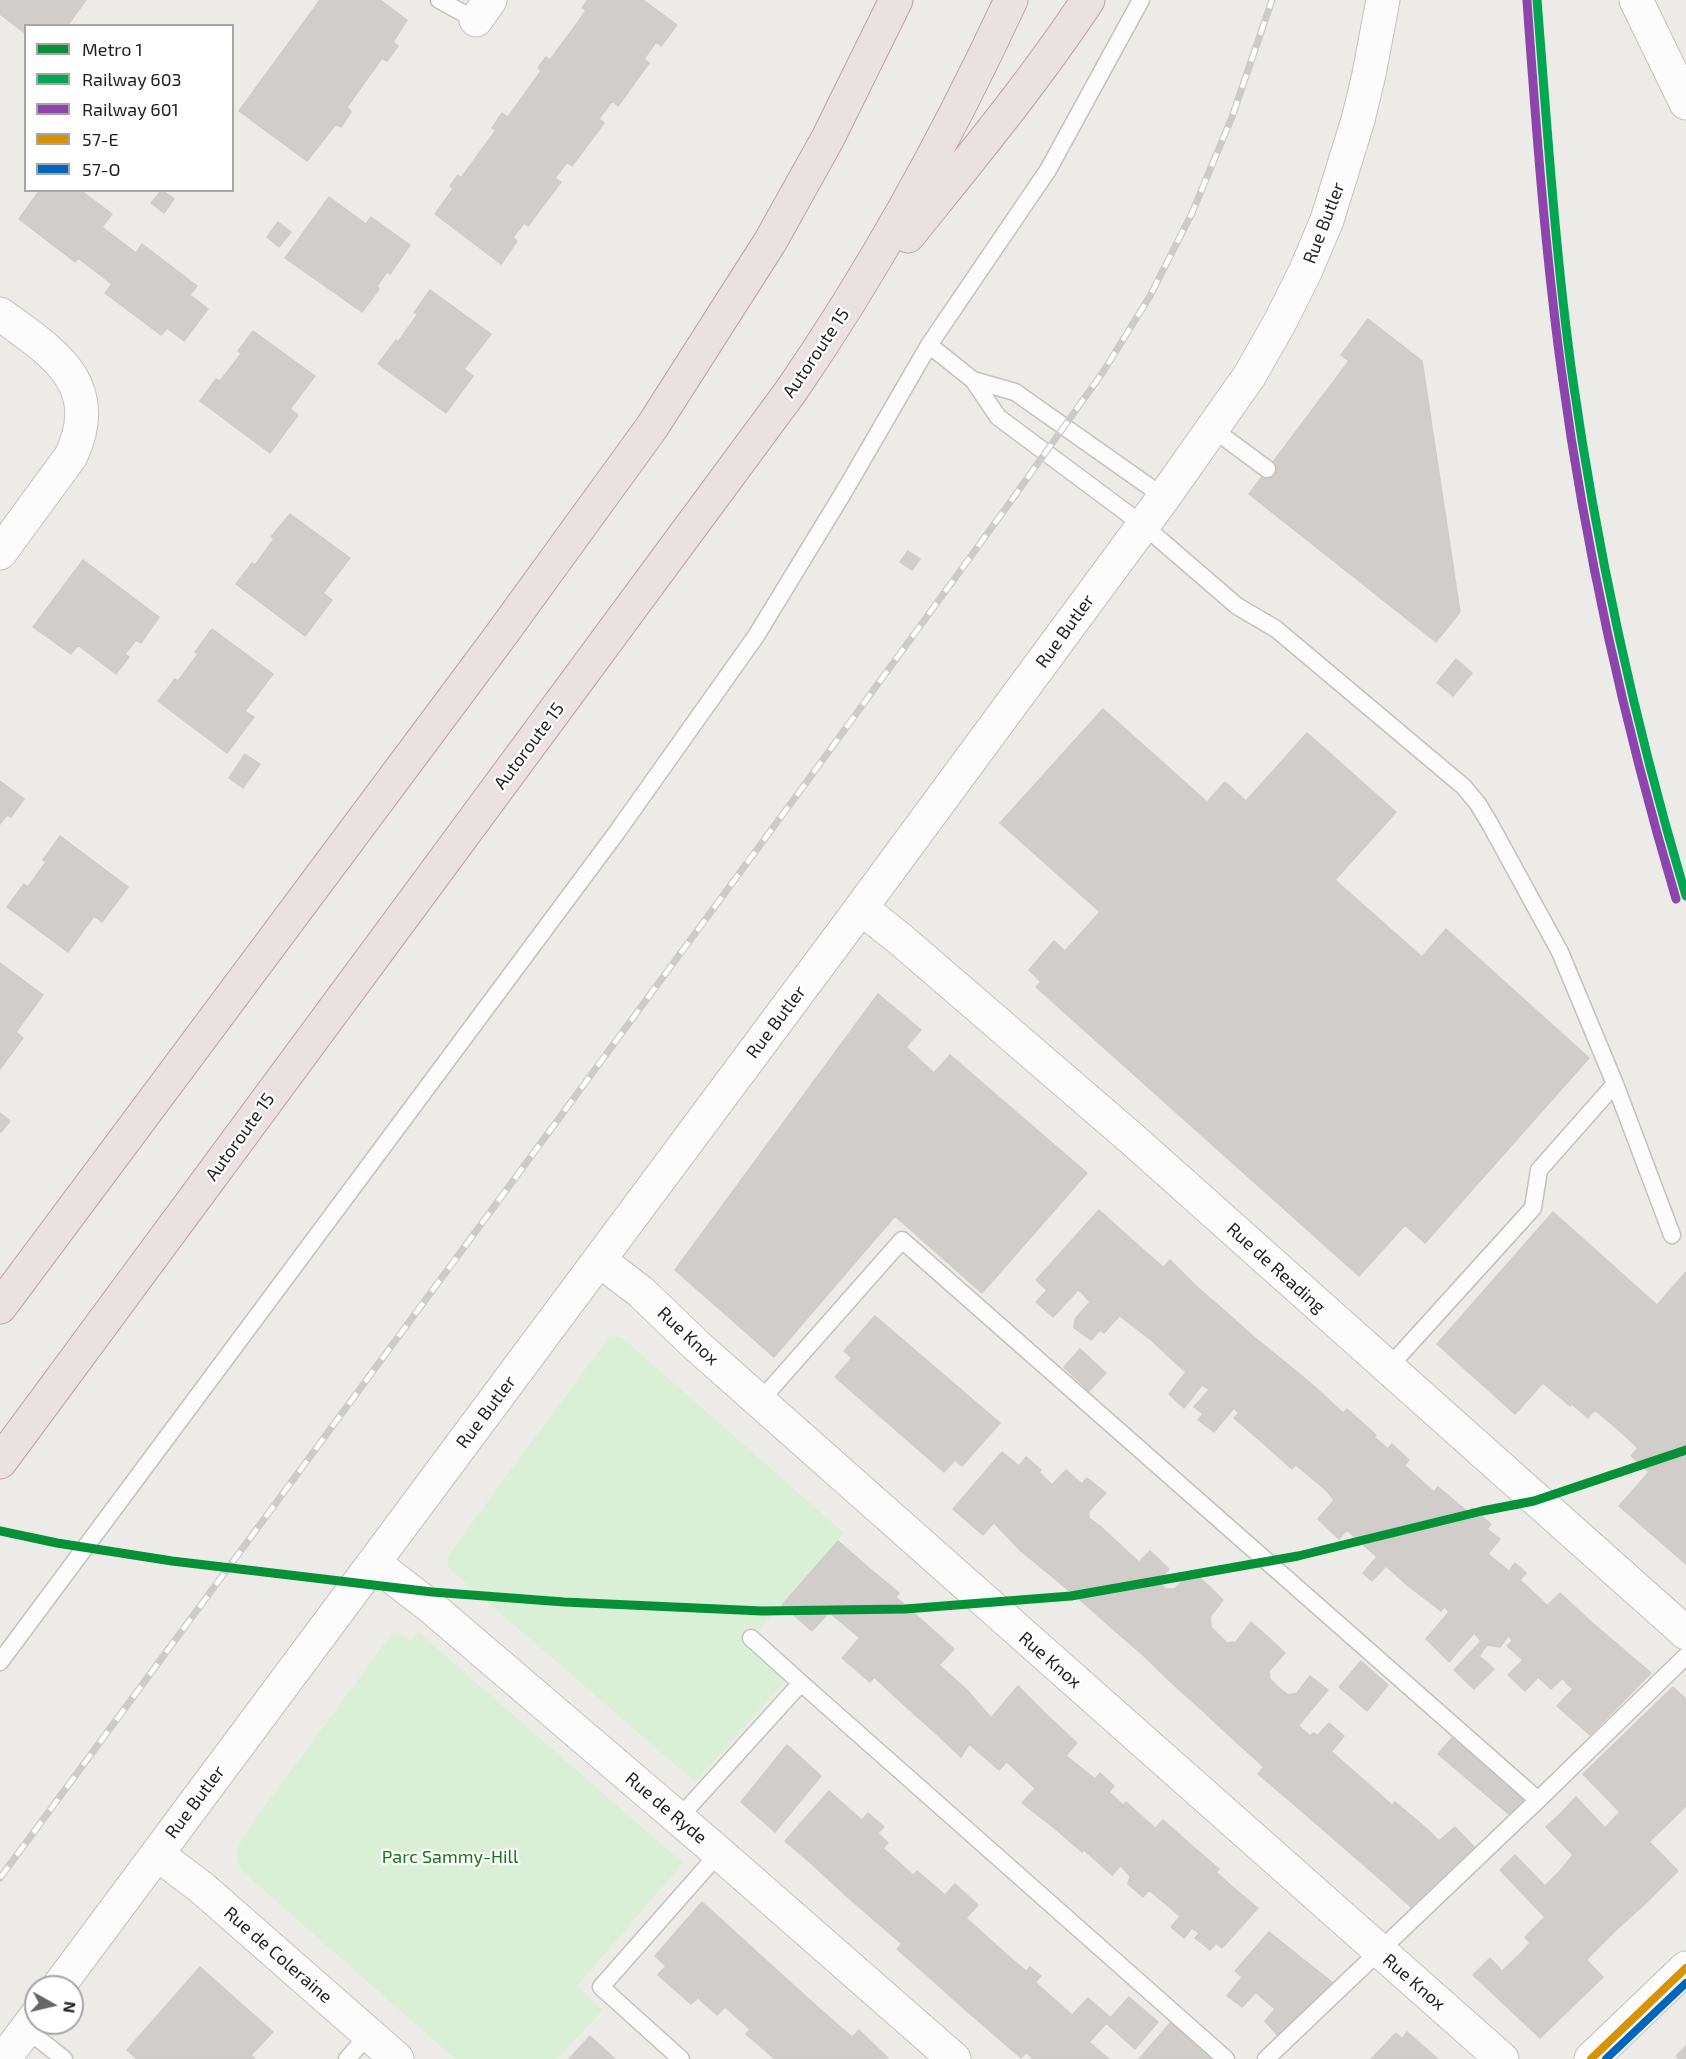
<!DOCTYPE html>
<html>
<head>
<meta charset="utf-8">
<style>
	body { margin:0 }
	#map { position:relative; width:1686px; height:2059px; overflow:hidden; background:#edebe8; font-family:"Exo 2",sans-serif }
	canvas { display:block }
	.legend { position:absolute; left:24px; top:24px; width:210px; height:168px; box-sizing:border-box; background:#fff; border:2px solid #a5a5a5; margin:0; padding:8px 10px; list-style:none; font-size:18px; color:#1f1f1f }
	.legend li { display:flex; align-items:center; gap:12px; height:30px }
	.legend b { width:30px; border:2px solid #a5a5a5 }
	.north { position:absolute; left:24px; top:1975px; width:60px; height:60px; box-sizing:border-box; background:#fff; border:2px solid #a5a5a5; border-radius:50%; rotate:98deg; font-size:16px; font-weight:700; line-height:24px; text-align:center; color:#1f1f1f }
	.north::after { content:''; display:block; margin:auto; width:21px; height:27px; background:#676665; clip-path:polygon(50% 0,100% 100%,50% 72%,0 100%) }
</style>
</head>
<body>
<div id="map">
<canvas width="1686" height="2059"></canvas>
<ul class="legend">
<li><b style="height:8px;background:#069037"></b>Metro 1</li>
<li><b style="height:8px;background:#00a651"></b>Railway 603</li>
<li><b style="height:8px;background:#8e44ad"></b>Railway 601</li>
<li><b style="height:8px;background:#d79205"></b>57-E</li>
<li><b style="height:8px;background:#0065bd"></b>57-O</li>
</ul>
<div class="north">N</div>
</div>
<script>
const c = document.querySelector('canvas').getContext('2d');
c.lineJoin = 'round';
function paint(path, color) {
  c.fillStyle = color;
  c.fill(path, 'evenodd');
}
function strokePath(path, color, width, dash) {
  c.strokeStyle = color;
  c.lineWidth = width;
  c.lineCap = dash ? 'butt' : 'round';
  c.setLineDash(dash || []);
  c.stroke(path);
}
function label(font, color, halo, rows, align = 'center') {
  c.font = font + ' "Exo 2",sans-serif';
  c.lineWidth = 4.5;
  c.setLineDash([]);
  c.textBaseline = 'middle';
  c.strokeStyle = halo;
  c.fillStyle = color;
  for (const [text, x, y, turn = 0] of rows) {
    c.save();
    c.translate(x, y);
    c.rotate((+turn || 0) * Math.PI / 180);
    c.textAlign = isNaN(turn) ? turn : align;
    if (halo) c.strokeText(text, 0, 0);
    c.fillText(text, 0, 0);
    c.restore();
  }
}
paint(new Path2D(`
	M615,1337H620L626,1341L844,1533L746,1644L786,1680L695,1782L453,1572C447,1566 446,1562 449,1554L606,1341L609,1338Z
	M418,1632L683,1863L577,1986L603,2010L557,2059H455L241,1870C233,1852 239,1845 248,1829L388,1639L394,1633L400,1634L411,1640Z`), '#d9f0d6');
const building = new Path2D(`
	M0,0H86L67,26H26V34L0,14Z
	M320,0H380L407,20L393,42L398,46L387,61L382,58L347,107L351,112L341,127L336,124L307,161L239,111Z
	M588,0H643L677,25L661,46L656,42L644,59L649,63L618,106L612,101L599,119L604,123L572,166L567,162L555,178L561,182L528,226L524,223L513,237L517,241L501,264L435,214L453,189L450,186L458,175L461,178L496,130L492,128L502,113L508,117L541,71L538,68L546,57L550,60L586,11L582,8Z
	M40,190H80L112,214L102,227L136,253L142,244L197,286L190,295L208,309L184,341L167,328L161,335L105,293L112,284L78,258L75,262L19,219Z
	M162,190L174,199L164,213L151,203Z
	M329,197L366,224L371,217L410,245L390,274L387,272L377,286L379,289L362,312L285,258Z
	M278,222L291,232L279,247L267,237Z
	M430,290L491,334L464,369L473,376L446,413L378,364L396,340L398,342L418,314L414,313Z
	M1368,319L1422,361L1460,612L1436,642L1249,494L1349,361L1341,355Z
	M253,331L315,376L290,409L298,415L270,453L200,401L216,379L220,381L241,354L238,351Z
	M290,514L350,558L323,593L332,600L305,636L236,584L252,563L255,565L274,539L271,537Z
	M908,551L920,559L912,570L900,562Z
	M83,560L159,617L141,643L136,640L125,654L129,657L116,674L78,645L71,654L33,627Z
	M212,629L273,674L245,711L254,717L227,753L158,701L175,679L178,681L198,654L195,652Z
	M1456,659L1472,673L1453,696L1437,683Z
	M1103,709L1207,802L1225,782L1246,801L1307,733L1396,812L1335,880L1422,957L1446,929L1589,1058L1425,1243L1405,1225L1359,1276L1036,987L1041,982L1029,970L1054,941L1065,951L1100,912L1000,823Z
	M245,754L260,764L243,788L229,778Z
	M0,781L24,799L11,817L7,815L0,824Z
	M60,836L128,887L102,922L94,916L68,952L7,907L24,884L28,887L46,862L43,860Z
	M0,963L43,995L16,1032L23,1038L0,1069Z
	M878,994L921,1030L906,1047L934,1073L950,1055L1087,1173L982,1293L895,1216L774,1357L675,1270Z
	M0,1113L10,1121L1,1132L0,1131Z
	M1099,1210L1131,1239L1082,1293L1078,1290L1053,1317L1036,1302L1047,1290L1036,1280Z
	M1553,1212L1657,1305L1686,1272V1564L1619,1506L1649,1472L1631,1456L1638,1448L1622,1433L1595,1410L1588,1418L1572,1404L1570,1406L1543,1383L1515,1414L1437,1344Z
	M1131,1239L1163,1267L1104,1333L1100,1330L1091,1340L1074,1328L1075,1319L1090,1302L1082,1293Z
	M1170,1260L1197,1287L1151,1340L1120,1316Z
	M1197,1287L1226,1312L1179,1366L1151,1340Z
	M1226,1312L1255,1338L1209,1389L1202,1385L1184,1408L1169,1394L1186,1372L1179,1366Z
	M875,1316L1000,1423L962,1466L955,1460L944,1472L835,1377L852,1358L844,1351Z
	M1255,1338L1285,1362L1239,1413L1234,1408L1214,1432L1198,1420L1203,1414L1194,1407Z
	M1080,1349L1106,1373L1089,1391L1064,1367Z
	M1285,1362L1315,1387L1264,1444L1234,1418Z
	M1315,1387L1343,1413L1292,1469L1264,1444Z
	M1347,1409L1376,1435L1327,1491L1296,1465Z
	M1374,1437L1388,1449L1392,1444L1409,1460L1339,1539L1318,1519L1334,1500L1327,1491Z
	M1002,1452L1019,1466L1026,1457L1041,1470L983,1535L953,1509Z
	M1404,1465L1434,1492L1377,1557L1347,1530Z
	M1066,1470L1082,1484L1021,1551L995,1524L1040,1473L1052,1485Z
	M1087,1478L1106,1493L1089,1511V1518L1100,1526L1055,1579L1021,1551Z
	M1438,1487L1469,1513L1407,1585L1386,1566L1372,1581L1363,1573Z
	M1472,1508L1491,1524L1487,1529L1500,1539L1441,1611L1407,1585Z
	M1100,1526L1129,1553L1086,1605L1055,1579Z
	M838,1541L869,1568L812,1631L782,1605Z
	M1150,1551L1169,1569L1114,1630L1086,1605L1129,1553L1139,1562Z
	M1488,1554L1509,1571L1515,1563L1526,1573L1449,1662L1426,1639L1449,1612L1444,1606Z
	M869,1568L899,1593L860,1638L830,1613Z
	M1191,1571L1208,1585L1143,1655L1114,1630L1158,1581L1166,1589H1175Z
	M1520,1580L1547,1605L1512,1641L1509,1635L1500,1647L1487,1645L1479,1656L1494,1669L1474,1689L1454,1670L1481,1641L1474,1633Z
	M1208,1585L1223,1600L1210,1617L1211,1627L1218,1634L1175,1686L1143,1655Z
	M1560,1593L1590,1621L1525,1691L1508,1675L1523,1660L1507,1646Z
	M896,1597L924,1622L870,1682L842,1658Z
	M1590,1621L1610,1638L1567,1684L1563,1678L1551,1689L1538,1677Z
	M924,1622L954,1649L903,1704L874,1677Z
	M1251,1622L1268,1637L1203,1711L1175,1686L1218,1634L1227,1643L1236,1642Z
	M1268,1637L1285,1653L1269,1671L1270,1679L1278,1687L1234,1740L1203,1711Z
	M1610,1638L1651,1673L1590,1735L1557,1706L1573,1689L1567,1684Z
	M1361,1661L1388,1685L1367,1711L1339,1687Z
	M939,1665L967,1690L931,1729L903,1704Z
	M1310,1676L1328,1690L1264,1767L1234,1740L1278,1687L1288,1695L1297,1693Z
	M1018,1686L1048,1716L999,1770L969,1744Z
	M1673,1687L1686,1699V1806L1649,1842L1583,1774Z
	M967,1690L992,1719L969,1744L961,1757L931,1729Z
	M1048,1716L1077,1743L1036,1789L1007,1762Z
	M1329,1723L1344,1736L1290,1801L1258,1774L1299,1726L1310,1736L1313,1733L1318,1735Z
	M1452,1738L1524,1800L1511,1816L1438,1754Z
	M787,1745L821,1776L775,1832L741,1802Z
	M1332,1752L1392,1805L1350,1853L1290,1801Z
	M1065,1755L1095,1779L1053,1827L1022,1803Z
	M1100,1773L1114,1786L1109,1792L1123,1805L1082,1852L1053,1827Z
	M829,1791L857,1816L814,1866L785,1841Z
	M1576,1797L1605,1828L1620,1812L1678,1871L1647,1902L1562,1812Z
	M1126,1802L1155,1828L1112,1875L1084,1850Z
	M1395,1802L1426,1828L1381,1880L1350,1853Z
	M1562,1812L1647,1902L1615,1931L1560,1871L1573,1855L1546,1827Z
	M868,1813L884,1827L878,1833L888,1843L843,1893L814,1866L857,1816L862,1820Z
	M1163,1820L1190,1844L1143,1897L1128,1884L1130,1876L1121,1866Z
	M1455,1827L1474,1847L1411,1907L1381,1880L1426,1828L1439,1841Z
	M1190,1844L1219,1869L1180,1916L1149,1890Z
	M883,1848L914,1876L874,1920L843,1893Z
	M1515,1855L1545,1886L1560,1871L1615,1931L1586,1960L1500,1870Z
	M917,1871L945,1895L902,1944L874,1920Z
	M1217,1873L1236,1890L1199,1933L1192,1928L1184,1938L1171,1927Z
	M955,1884L978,1905L966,1918L975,1926L930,1978L897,1949Z
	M1236,1890L1258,1908L1222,1948L1216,1943L1210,1950L1195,1938Z
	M702,1902L791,1983L751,2030L725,2007L717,2015L698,1998L691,2004L658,1975L666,1966L655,1956Z
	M1545,1917L1603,1977L1573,2006L1521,1953L1530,1943L1525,1937Z
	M975,1926L1006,1954L961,2006L930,1978Z
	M1269,1932L1299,1956L1262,1998L1256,1992L1242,2007L1227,1996L1242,1977L1235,1971Z
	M1521,1953L1573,2006L1540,2038L1473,1975L1490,1958L1502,1971Z
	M1006,1954L1026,1971L1030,1967L1041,1976L991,2032L961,2006Z
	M1299,1956L1332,1982L1278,2036L1265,2021L1275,2009L1262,1998Z
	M200,1967L273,2032L251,2055L255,2059H137L127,2050Z
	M1035,1982L1064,2008L1021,2058L991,2032Z
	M791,1983L822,2011L779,2059H775L746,2034Z
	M1129,1997L1158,2022L1135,2049L1106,2023Z
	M1088,1998L1111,2018L1074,2059H1033L1026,2052L1064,2008L1072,2015Z
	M822,2011L852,2037L832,2059H779Z
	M1171,2022L1212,2059H1139Z
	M859,2030L888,2058L832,2059Z
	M1407,2032L1438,2059H1371L1396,2033L1402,2039Z
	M590,2036L615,2059H569Z
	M1089,2042L1109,2059H1074Z
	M1686,2046V2059H1679L1676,2056Z`);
paint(building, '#d0cdcb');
strokePath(building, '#d0ccca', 1.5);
const service = new Path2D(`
	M439,0L476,20
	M929,345L973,380L998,417L1143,525L1237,606L1276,629L1464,787L1478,804L1490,824L1560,952L1615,1084L1539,1170L1533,1208L1388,1368
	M973,380L1015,392L1164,497
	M1213,429L1267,469
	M1615,1084L1672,1235
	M760,1401L902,1240L1538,1800
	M751,1638L801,1683
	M0,1662L617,832L756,636L845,490L929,345L1048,170L1141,0
	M678,1819L801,1683L1226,2059
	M26,2029L64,2059
	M347,2059L369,2034
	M681,2059L601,1987L719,1853
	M1266,2059L1538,1800L1686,1656`);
const minor = new Path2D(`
	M1636,0L1686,103
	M476,20L490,0
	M0,314C52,352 105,383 71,456L0,553
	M861,908L900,939L1131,1138L1686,1633
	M599,1260L641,1292L696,1345L1502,2059
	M374,1563L431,1607L719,1853L954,2059
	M157,1854L202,1888L397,2059
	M58,1987L861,908L1164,497L1250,375L1280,322L1305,272L1327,220L1358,120L1369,74L1383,0
	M4,2059L36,2016`);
const tertiary = new Path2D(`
	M1591,2059L1686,1968`);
const motorway = new Path2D(`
	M908,236C970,159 1033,83 1088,0
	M0,1307L501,635L652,427L770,242L828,138L896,0
	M0,1462L791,391C877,266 947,138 1011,0`);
strokePath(service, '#c3c2c0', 19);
strokePath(minor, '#c3c2c0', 35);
strokePath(tertiary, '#c3c2c0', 35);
strokePath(motorway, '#c0a1ad', 35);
strokePath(service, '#fcfcfc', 16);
strokePath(minor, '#fcfcfc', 33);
strokePath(tertiary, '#fcfcfc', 33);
strokePath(motorway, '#eae1e3', 33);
const rail = new Path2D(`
	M0,1878L808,780L1011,501L1103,372L1150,296L1192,213L1232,117L1272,0`);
strokePath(rail, '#cbcbca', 7);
strokePath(rail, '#fff', 4.5, [14]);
strokePath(new Path2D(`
	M1591,2059L1686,1968`), '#d79205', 8);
strokePath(new Path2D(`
	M1606,2059L1686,1983`), '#0065bd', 8);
strokePath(new Path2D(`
	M1537,0C1547,125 1555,250 1572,374C1597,551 1635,725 1686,896`), '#00a651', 9);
strokePath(new Path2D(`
	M1527,1C1536,126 1545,251 1562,375C1586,553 1625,727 1676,899`), '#8e44ad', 9);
strokePath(new Path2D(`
	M0,1531L57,1543L172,1561L432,1592L564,1602L762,1611L905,1609L1071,1596L1298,1556L1482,1511L1534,1501L1686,1450`), '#069037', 9);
label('18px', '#1f1f1f', '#fff', [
	["Rue Butler",1324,223,-69],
	["Autoroute 15",816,353,-56],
	["Rue Butler",1065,631,-54],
	["Autoroute 15",529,746,-53],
	["Rue Butler",776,1022,-53],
	["Autoroute 15",240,1137,-54],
	["Rue de Reading",1276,1268,42],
	["Rue Knox",688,1336,43],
	["Rue Butler",486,1412,-53],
	["Rue Knox",1050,1660,41],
	["Rue Butler",195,1802,-53],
	["Rue de Ryde",666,1808,40],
	["Rue de Coleraine",278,1955,41],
	["Rue Knox",1414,1982,41]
]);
label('18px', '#167515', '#fff', [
	["Parc Sammy-Hill",450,1857]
]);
</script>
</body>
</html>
